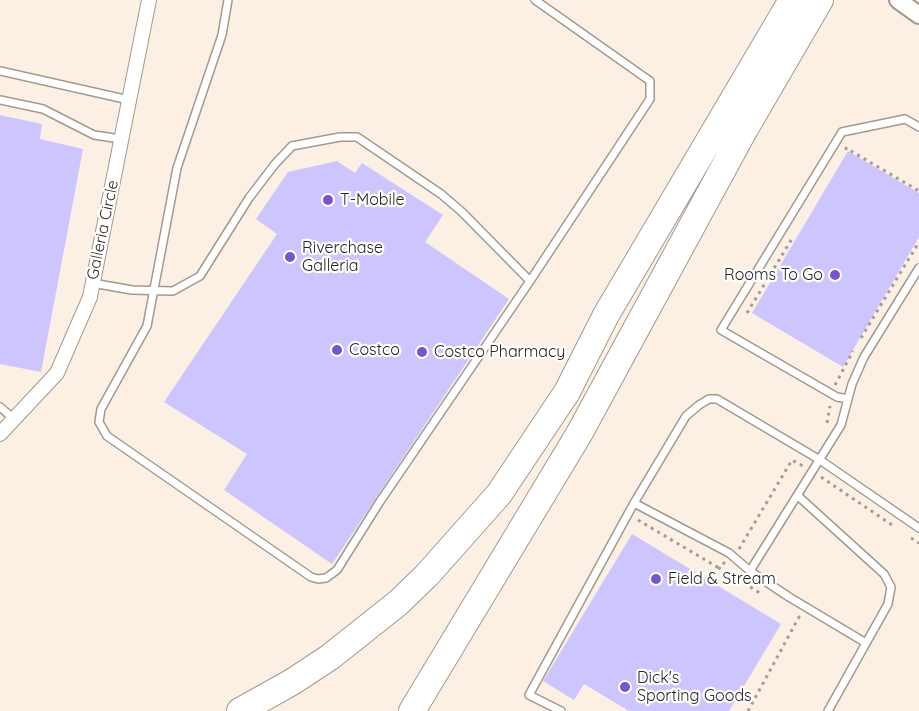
<!DOCTYPE html>
<html>
<head>
<meta charset="utf-8">
<style>
	body { margin:0 }
	canvas { display:block; background:#fcf0e5 }
</style>
</head>
<body>
<canvas width="919" height="711"></canvas>
<script>
const c = document.querySelector('canvas').getContext('2d');
c.lineJoin = 'round';
function paint(path, color) {
  c.fillStyle = color;
  c.fill(path, 'evenodd');
}
function strokePath(path, color, width, dash) {
  c.strokeStyle = color;
  c.lineWidth = width;
  c.lineCap = dash ? 'butt' : 'round';
  c.setLineDash(dash || []);
  c.stroke(path);
}
function label(font, color, halo, rows, align = 'center') {
  c.font = font + ' Quicksand,sans-serif';
  c.lineWidth = 4.5;
  c.setLineDash([]);
  c.textBaseline = 'middle';
  c.strokeStyle = halo;
  c.fillStyle = color;
  for (const [text, x, y, turn = 0] of rows) {
    c.save();
    c.translate(x, y);
    c.rotate((+turn || 0) * Math.PI / 180);
    c.textAlign = isNaN(turn) ? turn : align;
    if (halo) c.strokeText(text, 0, 0);
    c.fillText(text, 0, 0);
    c.restore();
  }
}
paint(new Path2D(`
	M0,115L42,124L40,139L83,149L41,372L0,364Z
	M848,151L919,193V237L843,367L752,313Z
	M337,161L355,173L362,163L443,215L425,242L509,299L332,564L224,490L247,454L164,402L277,234L256,219L288,172Z
	M632,534L781,624L729,711H629L584,684L574,700L543,681Z`), '#cdc5fe');
const service = new Path2D(`
	M228,0L222,35L177,168L147,326L101,409L99,422L107,436L311,577L318,579L326,578L337,570L379,503L530,281
	M0,71L129,100
	M0,100L43,109L94,135L121,139
	M92,283L132,290L173,291L200,276L249,198L275,164L292,146L340,137H357L441,194L462,212L530,281L650,99V81L535,0
	M848,399L837,397L721,330L842,132L905,119L919,127
	M0,407L14,419
	M798,496L884,574L891,587L888,604L828,711
	M634,503L729,553L750,571
	M866,643L789,597L750,571L841,425L852,384L864,357L919,268
	M561,711L529,695L634,503L686,416L699,405L709,399H717L820,460L919,528`);
const minor = new Path2D(`
	M0,434L57,373L90,297L149,0`);
const tertiary = new Path2D(`
	M898,0L919,15`);
const motorway = new Path2D(`
	M240,711L292,682L330,657L398,603L427,575L499,494L567,392L606,315L792,0
	M412,711L579,434L742,134L820,0`);
strokePath(service, '#a4998f', 10);
strokePath(minor, '#a4998f', 16);
strokePath(tertiary, '#a4998f', 20);
strokePath(motorway, '#a4998f', 28);
strokePath(new Path2D(`
	M846,150V148L919,191
	M747,313L793,237
	M861,338L919,242
	M835,385L853,351
	M827,423L830,406
	M821,477L895,527
	M638,520L719,568
	M911,538L919,543
	M739,549L792,460L803,466
	M725,562L719,568L760,593
	M748,711L799,617L796,615`), '#a59d94', 3, [3, 4.5]);
strokePath(service, '#fff', 7);
strokePath(minor, '#fff', 14);
strokePath(tertiary, '#fff', 16);
strokePath(motorway, '#fff', 26);
for (const [x, y, r, color] of [
	[328,200,6,"#7555cf"],
	[290,257,6,"#7555cf"],
	[835,275,6,"#7555cf"],
	[337,350,6,"#7555cf"],
	[422,352,6,"#7555cf"],
	[656,579,6,"#7555cf"],
	[625,687,6,"#7555cf"]
]) {
  const dot = new Path2D();
  dot.arc(x, y, r, 0, 2 * Math.PI);
  c.fillStyle = color;
  c.fill(dot);
  strokePath(dot, '#fff', 2);
}
label('16px', '#292521', '#fff', [
	["T-Mobile",340,200],
	["Riverchase",302,248],
	["Galleria",302,266],
	["Rooms To Go",823,275,"right"],
	["Costco",349,350],
	["Costco Pharmacy",434,352],
	["Field & Stream",668,579],
	["Dick's",637,678],
	["Sporting Goods",637,696]
], 'left');
label('16px', '#292521', '#fff', [
	["Galleria Circle",103,230,-78]
]);
</script>
</body>
</html>
